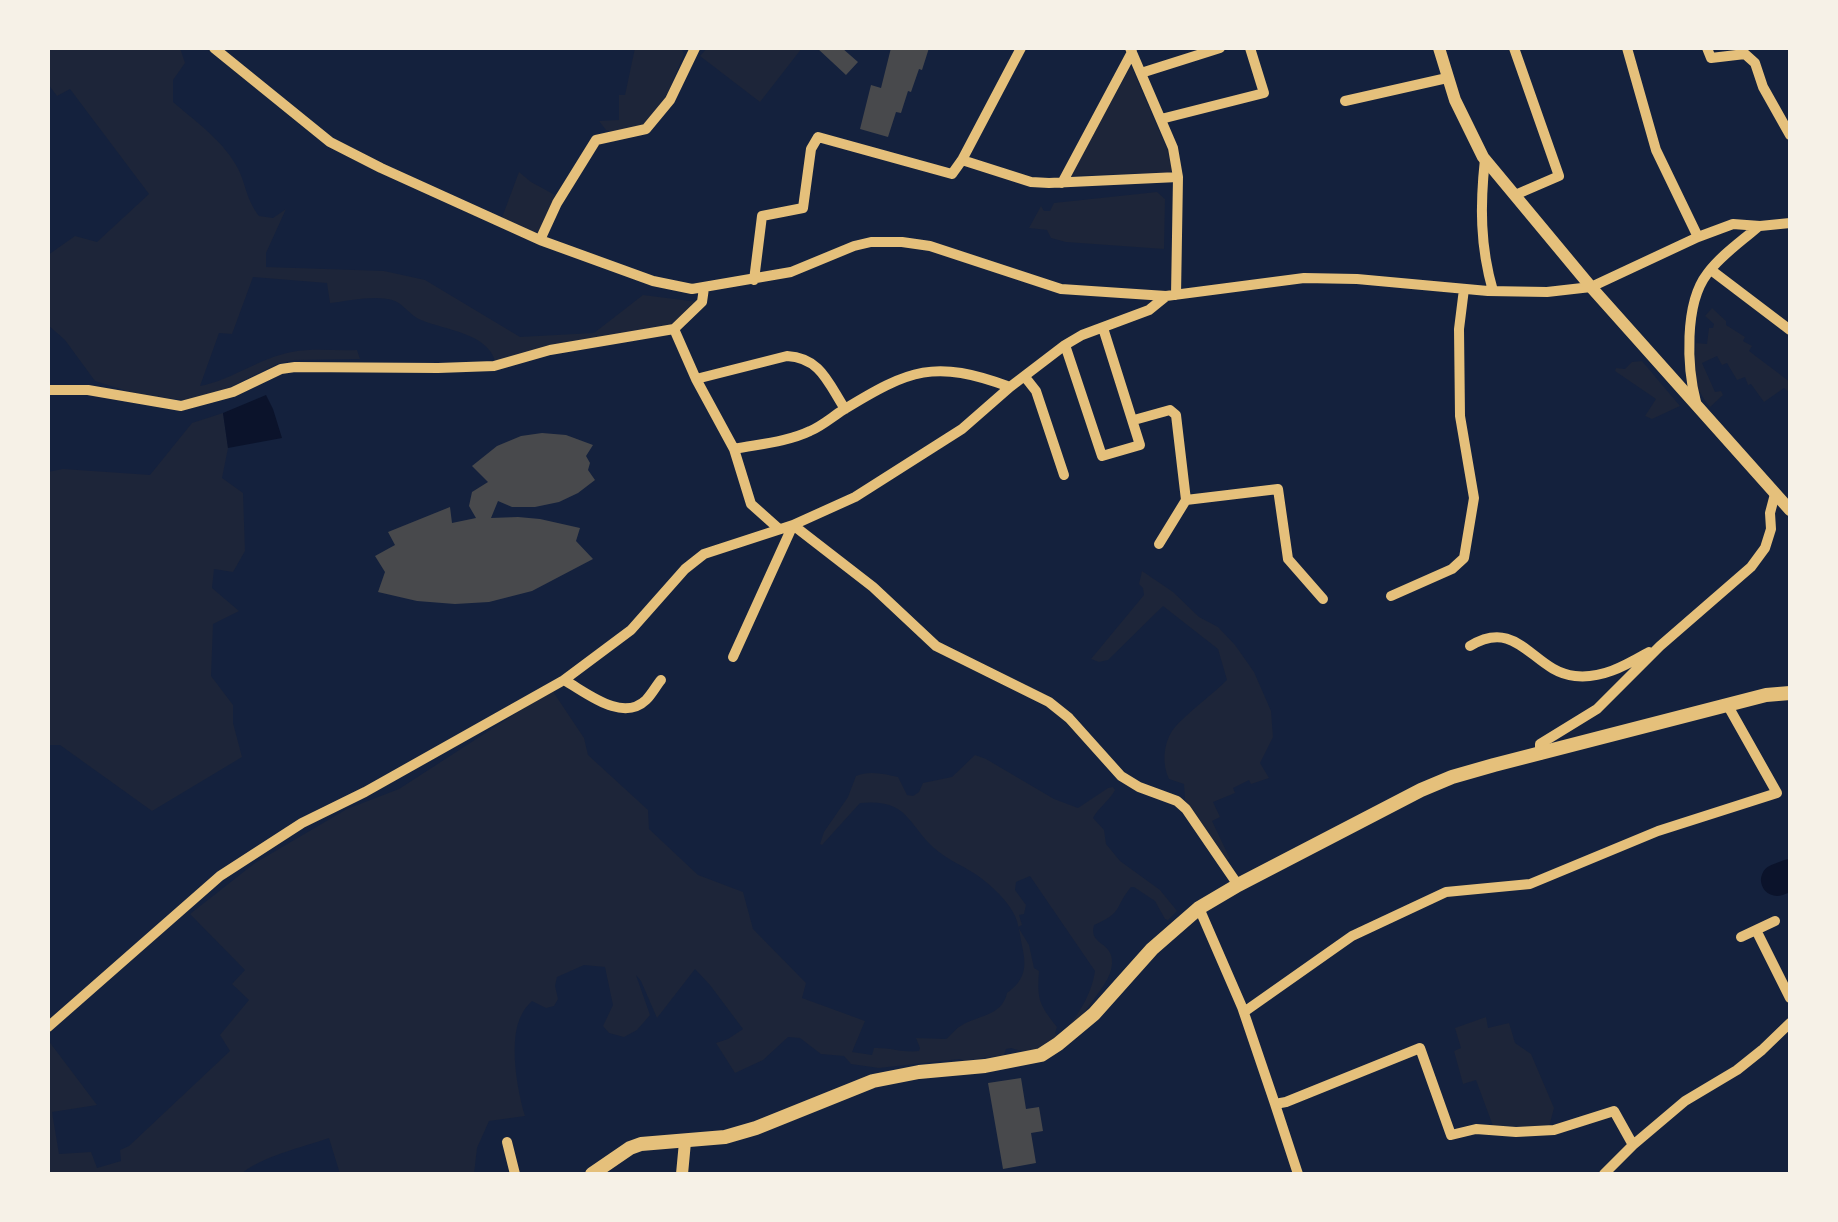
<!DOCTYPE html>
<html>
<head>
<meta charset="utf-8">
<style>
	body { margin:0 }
	#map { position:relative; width:1838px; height:1222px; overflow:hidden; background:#14213d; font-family:"Alegreya Sans",sans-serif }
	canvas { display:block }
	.frame { position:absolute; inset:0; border:50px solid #f6f1e7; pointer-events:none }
</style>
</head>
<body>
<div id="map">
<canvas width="1838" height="1222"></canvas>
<div class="frame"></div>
</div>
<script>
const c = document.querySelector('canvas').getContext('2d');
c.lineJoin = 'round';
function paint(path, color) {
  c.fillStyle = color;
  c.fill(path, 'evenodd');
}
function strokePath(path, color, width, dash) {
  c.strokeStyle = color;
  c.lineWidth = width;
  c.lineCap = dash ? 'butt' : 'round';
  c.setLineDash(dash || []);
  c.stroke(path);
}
paint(new Path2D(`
	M48,48H180L185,63L173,80V102C195,121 221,139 236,165C246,182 245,198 259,216L273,218L286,209L266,253V267L384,271L425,280L520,337L594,333L643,295L698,302L677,325L495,361C487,333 445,330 421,320C411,316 404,305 395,301C378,294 348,301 330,303L327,283L253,277L232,334L219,333L200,386C232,380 259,358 292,352C312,348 336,351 357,350L360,359L294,360L277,364L222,391L192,401L140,395L95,381L65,340L48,325V255L75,236L97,242L149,194L70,89L57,96L48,84Z
	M635,48H681L684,54L665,100L645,126L615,133L606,130L599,121L619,120V95H625Z
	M707,48H802L760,102L700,56Z
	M1131,66L1167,149L1173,172L1070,176Z
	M519,172L531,182L555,195L537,239L500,223Z
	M1157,192L1165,199L1164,249L1066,242L1051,238L1047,230L1029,228L1041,206L1044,211H1050L1054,203Z
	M1712,308L1726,321V325L1745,337L1743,341L1752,346L1749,351L1790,382V393L1784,388L1764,402L1751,384L1748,385L1745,377L1737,380L1727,363L1722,365L1717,356L1702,363L1715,392L1721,391L1723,395L1710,407C1692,385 1694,371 1696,343L1707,344L1709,328H1713L1714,324L1705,316Z
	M1642,361L1680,406L1652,419L1645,416L1656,399L1615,371L1616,368L1625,369L1632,362Z
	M223,413L228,448L222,478L243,493L245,551L233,572L214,569L212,588L239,611L213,624L211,676L233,705V723L242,757L152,811L60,745H48V472L63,469L150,475L192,423Z
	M1142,571L1173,592L1199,617L1218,627L1235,645L1254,672L1271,711L1273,737L1260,763L1269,778L1251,784L1249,780L1233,788L1235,793L1213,802L1220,817L1212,821L1230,859L1226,860L1185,800L1184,784L1169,779C1162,765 1163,745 1172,731C1181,718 1214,693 1227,680L1218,649L1163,606L1108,660L1099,662L1091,659L1144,595L1143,588L1139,584Z
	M552,690L584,738L588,755L648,810L649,829L698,875L743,892L753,929L806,983L802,998L865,1021L852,1052L872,1055L874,1048C889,1047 903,1053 919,1051L920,1048L916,1038L946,1039C947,1039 958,1027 959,1027C976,1015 1002,1017 1007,993C1025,980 1027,967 1022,946C1020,936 1019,925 1015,916C1008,900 987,881 972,872C961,865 949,860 939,852C907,827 911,798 860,803L822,845L820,844L824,832L848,797L856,776C869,770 885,774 898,777L907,795L913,796L919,792L923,783L952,777L975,755L986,759L1054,799L1078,808L1108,788L1113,787L1115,790C1109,801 1099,807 1093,818L1104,830L1106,844L1120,861L1160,890L1177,911L1168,920L1165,919L1155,901L1134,887H1131C1113,909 1124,912 1094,925C1088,946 1114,941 1112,964C1111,977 1102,988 1094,999C1076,1024 1047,1062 1011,1048L1006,1049L1004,1055L964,1061L960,1059L879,1068L851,1064L844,1056L821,1054L800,1038L788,1037L763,1060L735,1073L716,1043L728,1039L743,1029L710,985L695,969L657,1018L641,981L636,975L650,1015L637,1030L624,1037L609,1033L603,1026L613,1005L605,967L584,965L557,977L555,986L558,999L554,1006L546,1008L532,1001C528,1005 524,1009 522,1014C508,1038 517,1090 525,1116L489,1121L477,1148L474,1174H340L329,1138C303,1147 260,1157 241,1174H48V1040L97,1105L52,1112L59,1154L91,1152L97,1168L121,1161L120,1150L129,1146L230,1051L220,1035L249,1000L232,984L245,970L190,914L255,863L347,809L399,789ZM1030,876L1095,971C1092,994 1076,1021 1058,1036L1055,1033L1057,1027C1039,1004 1037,1000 1039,971L1034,968L1029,945L1018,927L1022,925L1019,915L1024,914L1026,905L1015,890L1016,882Z
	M1486,1017L1488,1028L1509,1023L1515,1043L1531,1054L1554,1108L1549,1127L1493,1126L1476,1080L1463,1084L1454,1051L1461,1048L1455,1028Z`), '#1d2539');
paint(new Path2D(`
	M266,395L273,409L282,438L228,448L223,413Z`), '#0b132b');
strokePath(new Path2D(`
	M1777,880L1790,875`), '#0b132b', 32);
paint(new Path2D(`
	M817,48H842L858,62L846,75Z
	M891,48H929L922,70L919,69L911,92L908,91L901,113L896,112L888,137L860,129L871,85L881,88Z
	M542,433L566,435L593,445L586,456L590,463L588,470L595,480L578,493L559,502L535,507H512L498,501L491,518L518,517L540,519L580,528L576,541L593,559L532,591L489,602L455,604L417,601L378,592L385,572L375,556L395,545L388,532L450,507L452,523L476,518L469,506L472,492L488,482L472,466L497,446L521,436Z
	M1021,1078L1026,1109L1039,1107L1043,1131L1031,1133L1036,1163L1003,1169L988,1083Z`), '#48494c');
strokePath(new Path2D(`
	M214,48L330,142L381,168L540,240L653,281L692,289L791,272L854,246L871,242H902L930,246L1061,289L1166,296L1304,278L1357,279L1488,291L1547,292L1591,287L1698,237L1733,224L1760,226L1790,223
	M1021,48L962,160L1031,182L1049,183L1178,177
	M1130,48L1173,148L1178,177L1176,295
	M1514,48L1559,176L1515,195
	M1627,48L1656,150L1698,237
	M1707,48L1711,58L1745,54L1755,63L1763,87L1790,135
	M1141,73L1220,48
	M1345,101L1447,78
	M1161,119L1264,93L1250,48
	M1485,159C1480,205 1480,246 1493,291
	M1062,183L1132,52
	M540,240L557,203L596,140L646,129L670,100L695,48
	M1711,270L1790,330
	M754,280L762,216L803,208L811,149L818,137L952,174L962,160
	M674,329L696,379L734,449L751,504L779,529
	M1065,345L1102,456L1140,445L1103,328
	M1025,377L1036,391L1064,475
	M696,379L787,356C821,358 828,383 845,409
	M48,390H88L181,406L233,392L281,369L295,367L438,368L494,366L550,350L674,329L702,302L704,288
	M1696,402C1687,368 1684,304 1707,274C1721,255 1742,241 1759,226
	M1134,420L1170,410L1176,415L1186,500L1278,489L1288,559L1323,599
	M734,449C759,444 787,442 810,431C822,426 832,417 843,410C910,369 934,359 1010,387
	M1159,544L1186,500
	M1391,596L1452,569L1464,558L1474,498L1460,416L1459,329L1464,289
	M1470,646C1519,616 1533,672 1575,676C1603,679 1626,665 1649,652
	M733,657L793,525L873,587L936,646L1049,702L1069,718L1121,776L1139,787L1177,801L1186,809L1238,885
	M564,680C586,692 622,723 646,700C652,694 656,686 661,680
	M1540,755V744L1597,709L1660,646L1751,567L1765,548L1771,529L1770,513L1775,494
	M1199,908L1242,1007L1275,1104L1286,1102L1420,1048L1451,1135L1476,1129L1516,1132L1554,1130L1614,1111L1633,1145
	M1756,930L1790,998
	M1741,937L1775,921
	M1244,1012L1352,936L1446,892L1530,884L1658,831L1777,793L1728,706
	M48,1027L220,876L302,823L365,792L564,680L631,630L685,569L704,554L793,525L855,497L962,429L1010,387L1065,345L1082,335L1149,310L1165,297
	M1275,1104L1298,1174
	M507,1142L515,1174
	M1604,1174L1633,1145L1685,1101L1737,1070L1762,1050L1790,1023`), '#e5c07b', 10);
strokePath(new Path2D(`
	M1439,48L1455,100L1483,157L1591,287L1790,510
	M682,1174L685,1142`), '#e5c07b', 12);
strokePath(new Path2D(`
	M592,1174L630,1148L641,1144L725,1137L756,1128L873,1081L919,1072L985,1066L1041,1055L1058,1044L1094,1014L1152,949L1199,908L1238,885L1421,790L1452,777L1494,765L1766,695L1790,693`), '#e5c07b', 14);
</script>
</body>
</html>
